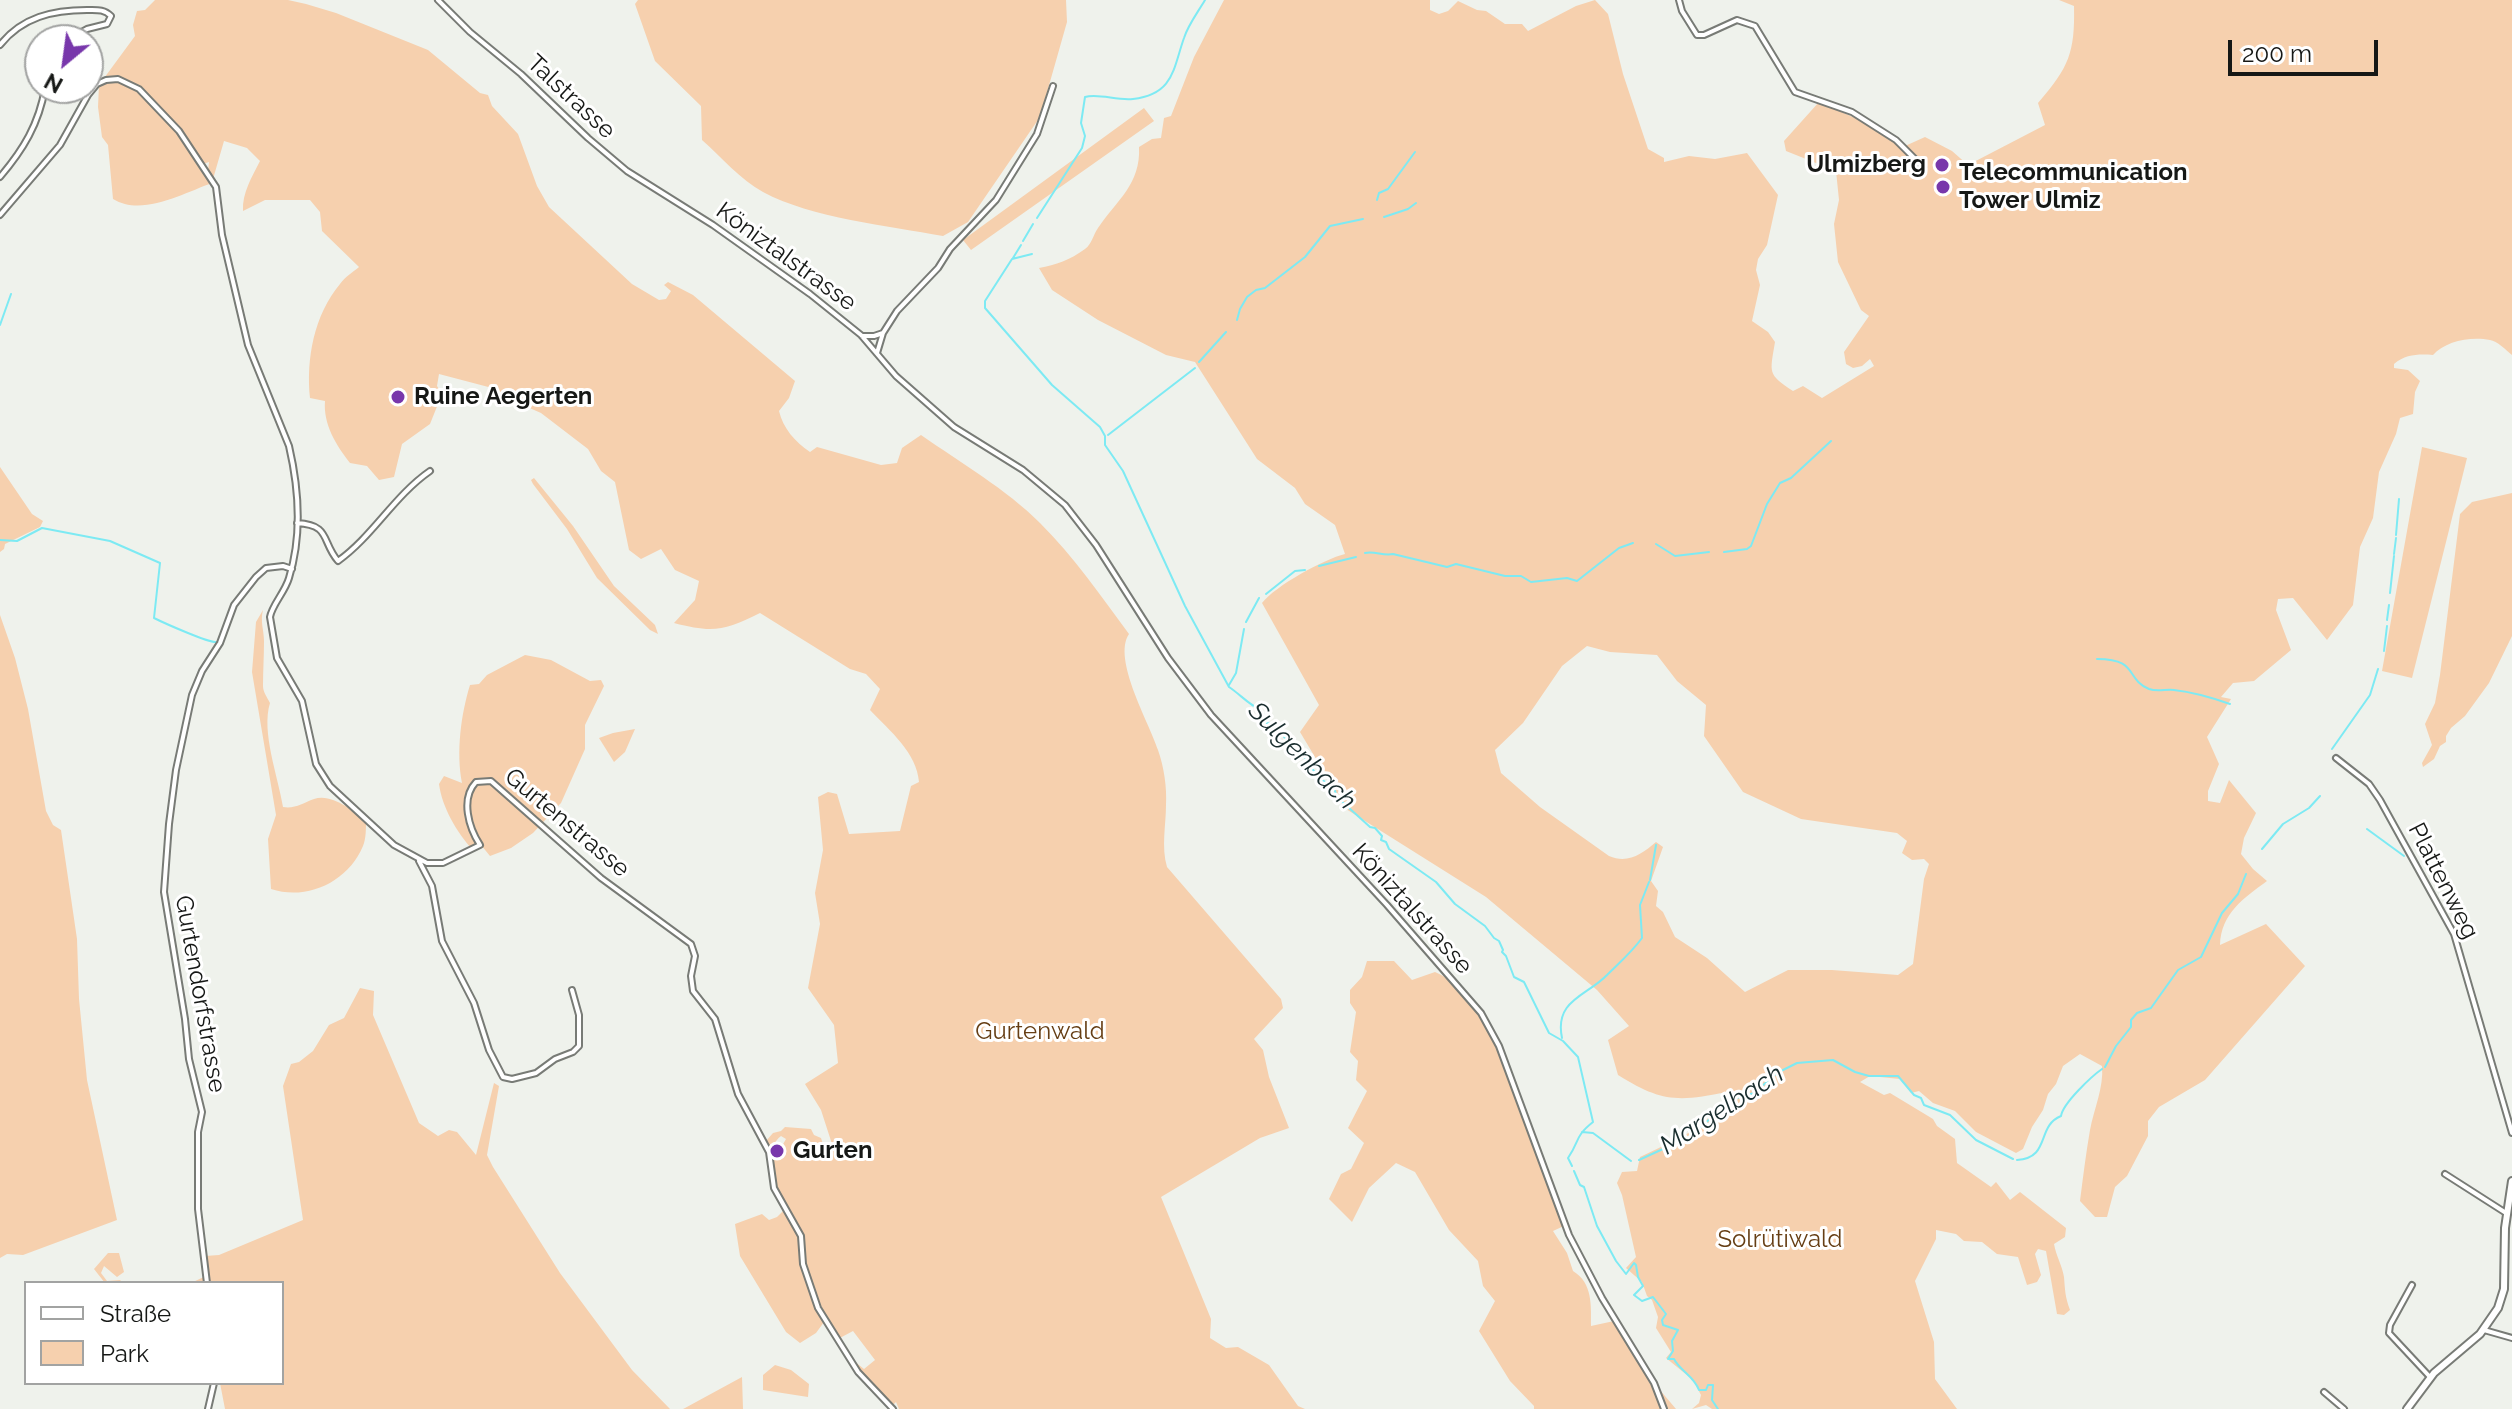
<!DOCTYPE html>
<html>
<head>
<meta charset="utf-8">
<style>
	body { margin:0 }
	#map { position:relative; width:2512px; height:1409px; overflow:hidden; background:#eff2ec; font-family:Raleway,sans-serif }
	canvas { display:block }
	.legend { position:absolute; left:24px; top:1281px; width:260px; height:104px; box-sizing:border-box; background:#fff; border:2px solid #a2a3a2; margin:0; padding:10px 14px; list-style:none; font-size:24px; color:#161816 }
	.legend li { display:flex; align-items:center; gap:16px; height:40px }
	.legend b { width:40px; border:2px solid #a2a3a2 }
	.north { position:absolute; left:24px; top:24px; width:80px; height:80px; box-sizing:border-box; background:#fff; border:2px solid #a2a3a2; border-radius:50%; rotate:209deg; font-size:22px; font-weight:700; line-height:32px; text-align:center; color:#161816 }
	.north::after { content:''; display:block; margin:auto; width:28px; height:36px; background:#7837ab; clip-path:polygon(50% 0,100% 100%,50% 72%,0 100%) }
	.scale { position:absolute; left:2228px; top:40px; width:150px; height:36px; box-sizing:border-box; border:4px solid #161816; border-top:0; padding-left:10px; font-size:24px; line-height:28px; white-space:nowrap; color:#161816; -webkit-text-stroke:6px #fff; paint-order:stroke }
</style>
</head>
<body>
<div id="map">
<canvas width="2512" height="1409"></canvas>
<ul class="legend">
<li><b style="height:10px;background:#fff"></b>Straße</li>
<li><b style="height:22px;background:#f6d0ae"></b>Park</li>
</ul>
<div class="north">N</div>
<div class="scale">200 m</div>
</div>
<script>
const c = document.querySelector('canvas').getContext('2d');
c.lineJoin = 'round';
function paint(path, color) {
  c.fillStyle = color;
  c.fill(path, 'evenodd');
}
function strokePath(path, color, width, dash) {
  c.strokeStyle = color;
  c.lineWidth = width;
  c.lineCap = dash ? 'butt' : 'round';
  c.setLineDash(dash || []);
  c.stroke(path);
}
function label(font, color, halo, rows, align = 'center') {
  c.font = font + ' Raleway,sans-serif';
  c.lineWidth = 6;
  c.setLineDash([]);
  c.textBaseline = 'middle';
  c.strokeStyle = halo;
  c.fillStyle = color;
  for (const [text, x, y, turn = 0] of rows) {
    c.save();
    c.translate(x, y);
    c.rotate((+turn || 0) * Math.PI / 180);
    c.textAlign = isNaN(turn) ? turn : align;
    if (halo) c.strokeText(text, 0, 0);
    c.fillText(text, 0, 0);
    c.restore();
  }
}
paint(new Path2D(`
	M155,0H288L306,4L336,13L428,50L480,93L488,95L492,106L518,134L537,186L549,207L632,284L659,300L666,299L671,291L664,285L668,282L693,295L795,381L789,398L779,411C783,428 795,442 810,452L817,447L881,465L897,463L902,448L921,435C961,463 1006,489 1040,523C1074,557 1101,596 1129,634C1112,659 1149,722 1158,750C1164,767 1167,787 1166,805C1166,825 1161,847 1167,867L1281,999L1283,1008L1254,1039L1263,1050L1269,1077L1289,1128L1260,1138L1161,1197L1211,1319L1210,1338L1226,1348L1238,1347L1269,1365L1298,1406L1305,1409H899L896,1402L892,1406L861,1373L854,1361L864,1369L875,1360L853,1331L838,1339L813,1290L806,1265L803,1239L777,1196L773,1162L786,1139L781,1136C773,1142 774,1148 772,1155L766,1141L773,1133L781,1131L785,1127L811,1129L814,1135L821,1138L823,1144L839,1151L844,1148L832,1144L821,1110L805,1084L838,1063L834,1025L808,988L820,924L815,893L823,850L818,797L828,792L837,794L849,834L900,831L911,786L919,782C917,753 890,731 870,710L880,689L866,674L850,669L760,613C725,631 712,633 674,623L695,600L699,581L675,570L661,549L641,559L629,550L615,482L601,471L588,449L541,413L502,396L496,389L439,374L437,386L442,394L430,424L402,444L394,477L379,480L367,466L350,463C336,445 323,424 325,401L310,398C306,359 314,315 340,284C345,277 353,272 359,267L322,231L320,212L310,200H265L243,211C242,193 252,177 260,161L247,148L224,141L213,179L208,171L209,162L203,164L212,183C184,193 142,217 113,199L108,145L102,137L98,107L99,85L135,36L133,25L137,11L145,10Z
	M638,0H1066L1067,22L1040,117L968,222L943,236C889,226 811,218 763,192C741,180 721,157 702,140L701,106L655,61L635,4Z
	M1224,0H1430V10L1439,14L1448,11L1458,1L1477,10L1486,11L1505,24H1522L1528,31L1576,6L1595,0L1608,14L1623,74L1648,149L1664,158V162L1689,156L1715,159L1747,153L1778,195L1767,245L1758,259L1756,270L1760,285L1752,321L1768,332L1775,342C1770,373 1767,374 1793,391L1803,386L1822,398L1874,366L1870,359L1862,366L1853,368L1846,364L1844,352L1869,316L1861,310L1838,262L1834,224L1839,200L1836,171L1786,151L1784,141L1819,102L1864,122L1905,146L1925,137L1952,151L1968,165L2045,125L2038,103C2069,67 2075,53 2074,6L2059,0H2512V355C2506,350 2497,341 2490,340C2471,336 2445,341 2433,355C2419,354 2406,354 2394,364V368L2408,370L2420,381L2415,392L2413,414L2400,418L2396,434L2379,472L2373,518L2360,547L2353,605L2327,640L2293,598L2278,599L2276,610L2291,650L2254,681L2233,683L2221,697L2231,699L2207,737L2219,764L2208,791V801L2220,803L2229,780L2256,813L2244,838L2241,854L2253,869L2267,881C2244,898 2221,913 2220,945L2266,924L2305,966L2205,1080L2159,1107L2148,1121V1136L2127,1176L2115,1187L2107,1217H2095L2080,1201C2083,1177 2086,1153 2090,1130C2094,1109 2104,1087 2102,1066L2080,1054L2063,1066L2056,1084L2048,1094L2043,1110L2032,1127L2023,1149L2016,1153L1976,1132L1955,1111L1933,1103L1919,1091L1911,1093L1900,1079L1870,1076L1860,1082L1884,1095L1890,1093L1933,1119L1937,1126L1955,1139L1957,1163L1991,1187L1996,1182L2010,1200L2020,1192L2066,1228L2065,1237L2054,1244C2056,1256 2062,1265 2064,1277C2065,1289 2065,1297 2070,1310L2064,1315L2057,1314L2046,1251L2038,1249L2035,1254L2041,1275L2037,1282L2027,1285L2018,1257L1997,1254L1982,1242L1964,1241L1956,1234L1936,1230V1239L1915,1281L1934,1342L1935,1379L1957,1409H1712L1706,1405L1692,1409L1699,1403L1701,1395L1693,1380L1666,1358L1671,1352L1656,1328L1658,1317L1652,1300L1647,1296L1642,1282L1626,1268L1636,1257L1622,1195L1617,1183L1622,1172L1637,1171L1640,1157L1684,1136L1725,1106L1729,1101L1727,1092C1678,1102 1661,1102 1618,1075L1608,1040L1629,1026L1597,990L1486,897L1346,809L1300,732L1319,705L1262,603C1275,586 1324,559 1345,554L1335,525L1305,504L1295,488L1257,459L1195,362L1166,355L1098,320L1052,290L1039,268C1056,265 1070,260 1085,249C1092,244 1093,235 1098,228C1117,200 1141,184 1139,147L1152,139L1161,138L1164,118L1171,116L1194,57ZM1587,646L1610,652L1657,655L1677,681L1706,705L1704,736L1743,792L1801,819L1897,833L1907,841L1902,853L1912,860L1924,859L1929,864L1924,879L1913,964L1898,975L1832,970H1788L1745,992L1707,958L1675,937L1663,912L1656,906L1658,891L1651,881L1663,847L1656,842C1642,854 1628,864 1609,856L1540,807L1501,773L1495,750L1523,723L1562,666Z
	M1144,108L1154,121L971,250L963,240Z
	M2422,447L2467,458L2412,678L2382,671Z
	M0,467L32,514L43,521L40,527L5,544L4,549L0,552Z
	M534,478L573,526L614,586L655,625L658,634L650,630L597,578L567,529L533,484L531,480Z
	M2512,493V636L2489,683L2465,716L2451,728L2446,736V742L2440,746L2434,759L2423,767L2422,763L2432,745L2425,724L2435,703L2440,675L2460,514L2472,502Z
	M263,610C260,622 264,630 264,641C264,656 263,671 263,686C263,692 267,697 270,703C261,732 278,776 283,807C295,809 303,803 314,799C332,793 353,811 366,821C366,829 366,839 363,846C348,882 307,901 271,889L268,839L276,815L252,672L256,622Z
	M0,615L15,658L28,709L46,811L53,825L61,830L77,939L79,999L87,1080L117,1220L23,1255L7,1254L0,1258Z
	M525,655L551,660L590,681L601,680L604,686L585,725V749L561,803L533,833L511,848L490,856L481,845L473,850C457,833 442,807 439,784L444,776L462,783C456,752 461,714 470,685L479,684L487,675Z
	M635,729L625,752L614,762L599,738L613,733Z
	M1367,961H1394L1412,980L1435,972C1493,997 1517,1101 1539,1156C1548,1180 1559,1201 1566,1225L1553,1231L1567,1253L1573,1271C1593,1283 1591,1306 1591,1326L1614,1321L1654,1383L1676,1409H1534V1406L1510,1381L1479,1331L1495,1301L1483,1286L1478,1261L1449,1230L1415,1172L1396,1163L1369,1188L1352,1222L1329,1199L1341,1174L1351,1169L1364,1143L1348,1128L1367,1091L1356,1080L1358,1061L1350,1052L1356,1012L1350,1003V990L1362,977Z
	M360,988L374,991L373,1015L419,1123L438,1136L449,1130L457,1132L476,1155L494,1083L499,1086L487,1155L493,1167L560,1273L632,1370L670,1409H225L220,1383H282V1283H191L208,1275L205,1256L219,1255L303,1220L283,1086L291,1064L299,1062L313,1051L329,1025L344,1018Z
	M783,1211L799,1238L802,1263L824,1322L816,1333L800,1343L786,1332L740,1256L735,1224L762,1214L769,1220L777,1217Z
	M108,1253H119L124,1272L117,1277L104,1266L101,1273L107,1281L121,1280L118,1283H105L94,1269Z
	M775,1365L791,1370L809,1384L808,1397L763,1390V1375Z
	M742,1377L743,1409H683L685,1408Z`), '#f6d0ae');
strokePath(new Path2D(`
	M1377,200L1379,193L1388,189L1415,152
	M1384,217L1408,209L1416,203
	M1037,218L1082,148L1085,136L1081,123L1085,97C1099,93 1117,101 1133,99C1174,94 1173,69 1184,38C1188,25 1198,12 1205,0
	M1023,241L1033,224
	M1032,254L1012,259L985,301V308L1052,385L1100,427L1105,436V445L1123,471L1185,606L1229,687C1241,695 1249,705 1261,710L1267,723L1273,724L1286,739L1290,736L1318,777L1334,788L1337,797L1370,827L1375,828L1382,836L1381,840L1386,842L1389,849L1436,882L1455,904L1485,926L1494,938L1499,941L1503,950L1502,952L1506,956L1514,977L1524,982L1549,1033L1563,1041L1578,1057L1593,1122C1574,1137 1580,1141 1568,1158L1572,1166
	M1013,258L1021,245
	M1237,320L1240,309L1247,297L1256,290L1265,288L1305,257L1330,226L1363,219
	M0,325L11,294
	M1199,362L1226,332
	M1108,435L1195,368
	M2396,535L2399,499
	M0,540L17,541L42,528L110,541L160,563L154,618C164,623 209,643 216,642
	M1656,544L1675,556L1709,552
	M1724,552L1747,549L1751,546L1767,504L1780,483L1791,478L1831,441
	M1365,553C1375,551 1383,556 1393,554L1447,567L1456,564L1505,576H1521L1531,582L1567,578L1577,581L1619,548L1633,543
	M2394,554L2396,538
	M1319,566L1356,557
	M2390,593L2394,556
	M1266,594L1295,571L1305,570
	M2387,620L2389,605
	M1246,622L1259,598
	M2384,651L2387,626
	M2097,659C2139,659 2125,679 2149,689C2157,692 2166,689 2174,690C2192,692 2213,698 2230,704
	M1229,685L1236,673L1244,629
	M2332,749L2370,695L2378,669
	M2367,829L2404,856
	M2262,849L2283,824L2309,808L2320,796
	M1650,880L1656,845
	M1562,1038C1554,1000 1587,996 1607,975C1619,963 1631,953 1642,938L1640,905L1649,882
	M2105,1067L2116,1046L2131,1027V1020L2137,1013L2151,1008L2178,970L2201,957L2222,913L2238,894L2246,874
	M1582,1132L1593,1133L1631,1161
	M1639,1160L1689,1137L1733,1099L1754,1093L1777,1073L1797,1063L1833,1060L1855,1072L1869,1076H1898L1914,1095L1921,1098L1924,1105L1950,1115L1976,1140L2013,1159
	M2017,1160C2051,1158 2036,1126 2061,1116C2063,1103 2092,1076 2102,1069
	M1574,1171L1580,1185L1584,1187L1597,1226L1616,1261L1626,1274L1634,1263L1636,1265L1638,1277L1643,1286L1634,1295L1642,1301L1653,1297L1666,1314L1662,1320L1663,1325L1678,1330L1672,1341L1673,1351L1668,1359H1674C1680,1371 1694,1376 1699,1390H1706L1708,1385H1713L1712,1400L1718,1409`), '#7deaf3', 2);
const minor = new Path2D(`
	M438,0L470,32L521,74L588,138L627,171L713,225L810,294L861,335L896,376L954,427L1023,470L1065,505L1096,545L1168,658L1211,715L1387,905L1481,1013L1499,1046L1569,1235L1602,1298L1654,1383L1664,1409
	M1679,0L1682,11L1697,35H1704L1737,20L1755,26L1795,92L1852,112L1896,140L1923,167
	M0,45C22,17 53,10 87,10C97,10 104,9 111,16L107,24L87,29L67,40
	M0,177C23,150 39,124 45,88
	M0,215L60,145L88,95L97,84L106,80L118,79L139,89L179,131L216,187L222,235L248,345L289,446C299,489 302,536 289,578C285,592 272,605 270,617L277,658L302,701L316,764L330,786L394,845L427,863H443L480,845C469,828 460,799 476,782L491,781L601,878L691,944L695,956L691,976L693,991L715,1019L738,1094L769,1152L774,1188L801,1236L803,1264L818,1308L858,1372L893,1409
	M862,336H874L883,333
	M877,353L883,333L897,311L938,268L950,249L996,200L1037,134L1053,86
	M297,523C331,525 321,541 338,561C373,536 394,496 430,471
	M2336,758L2369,784L2380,800L2454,934L2512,1133
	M419,861L432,886L442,941L474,1003L489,1050L503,1077L512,1079L536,1073L555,1059L573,1052L579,1046V1015L572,990
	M2445,1174L2506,1213
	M207,1283L198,1209V1132L202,1112L189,1059L185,1019L164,892L169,824L176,770L192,695L202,671L220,643L234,605L256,577L266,568L283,566L292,569
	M2412,1285L2390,1325L2389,1333L2430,1377
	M2484,1330L2512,1338
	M2324,1392L2344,1409
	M208,1409L214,1383`);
const tertiary = new Path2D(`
	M2407,1409L2434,1373L2480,1334L2498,1308L2504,1289L2505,1228L2512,1181`);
strokePath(minor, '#787b76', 8);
strokePath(tertiary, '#787b76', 10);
strokePath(minor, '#fff', 4);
strokePath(tertiary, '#fff', 6);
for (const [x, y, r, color] of [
	[1942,165,8,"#7837ab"],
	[1943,187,8,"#7837ab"],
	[398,397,8,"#7837ab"],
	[777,1151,8,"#7837ab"]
]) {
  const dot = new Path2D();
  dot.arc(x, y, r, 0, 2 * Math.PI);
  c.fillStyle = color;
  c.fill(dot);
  strokePath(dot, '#fff', 3);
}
label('24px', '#161816', '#fff', [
	["Talstrasse",571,97,43],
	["Köniztalstrasse",786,257,36],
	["Gurtenstrasse",567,823,40],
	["Plattenweg",2443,881,63],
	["Köniztalstrasse",1412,909,48],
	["Gurtendorfstrasse",200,994,80]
]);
label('bold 24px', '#161816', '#fff', [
	["Ulmizberg",1926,165,"right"],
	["Telecommunication",1959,173],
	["Tower Ulmiz",1959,201],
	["Ruine Aegerten",414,397],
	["Gurten",793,1151]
], 'left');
label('24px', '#663e14', '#fff', [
	["Gurtenwald",1040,1032],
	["Solrütiwald",1780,1240]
]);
label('italic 26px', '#192d2e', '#fff', [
	["Sulgenbach",1302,756,45],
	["Margelbach",1722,1110,-33]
]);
</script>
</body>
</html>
